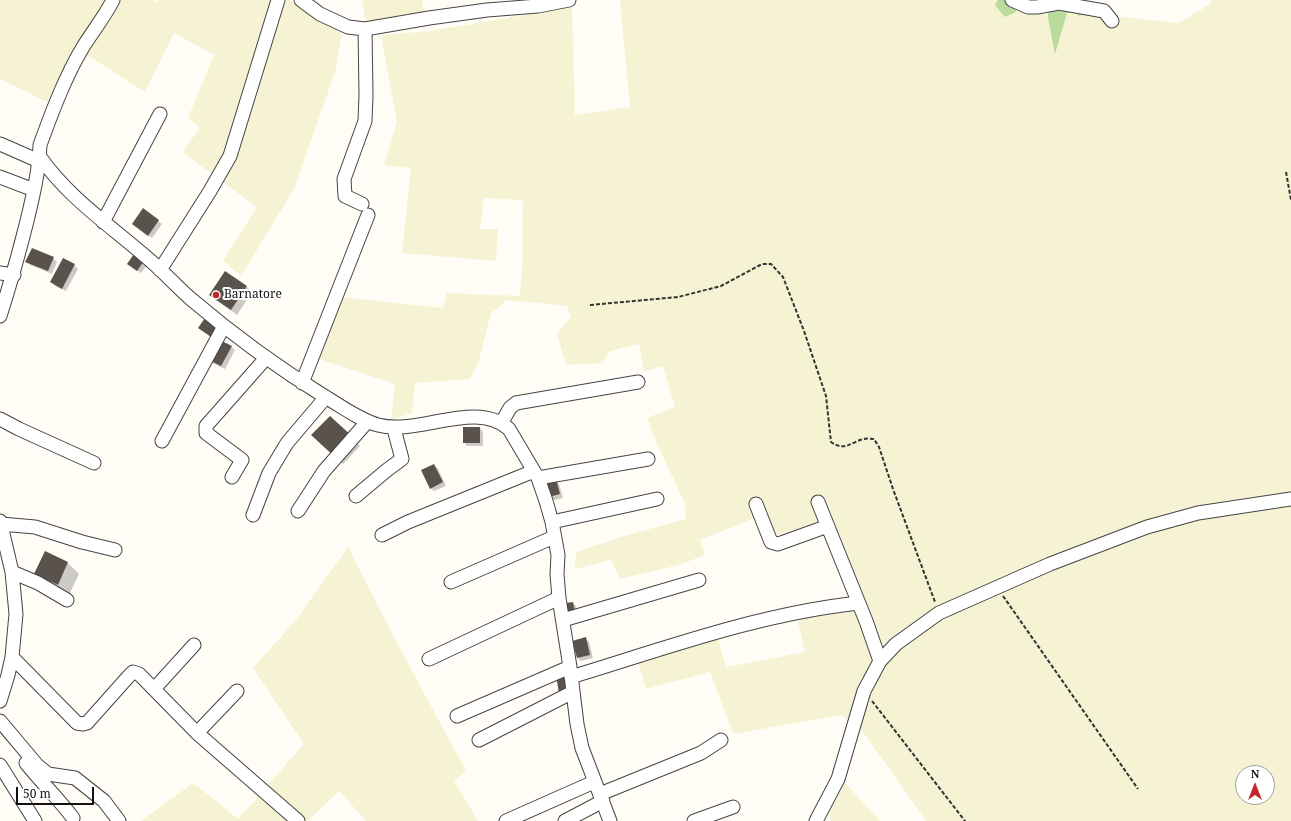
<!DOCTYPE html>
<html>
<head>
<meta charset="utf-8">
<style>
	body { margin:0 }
	#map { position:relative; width:1291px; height:821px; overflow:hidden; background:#fffdf5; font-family:"Noto Serif",serif }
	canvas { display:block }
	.north { position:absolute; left:1235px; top:765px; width:40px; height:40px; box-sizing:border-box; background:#fff; border:1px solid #a0a0a0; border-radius:50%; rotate:0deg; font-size:11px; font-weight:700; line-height:16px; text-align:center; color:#111 }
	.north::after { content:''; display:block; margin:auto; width:14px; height:18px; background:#c4262e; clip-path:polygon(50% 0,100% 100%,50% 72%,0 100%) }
	.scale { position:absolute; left:16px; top:787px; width:78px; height:18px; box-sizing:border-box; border:2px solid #111; border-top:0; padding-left:5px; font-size:12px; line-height:14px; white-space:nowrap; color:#111; -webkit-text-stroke:3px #fff; paint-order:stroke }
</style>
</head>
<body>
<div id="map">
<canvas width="1291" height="821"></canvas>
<div class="north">N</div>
<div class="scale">50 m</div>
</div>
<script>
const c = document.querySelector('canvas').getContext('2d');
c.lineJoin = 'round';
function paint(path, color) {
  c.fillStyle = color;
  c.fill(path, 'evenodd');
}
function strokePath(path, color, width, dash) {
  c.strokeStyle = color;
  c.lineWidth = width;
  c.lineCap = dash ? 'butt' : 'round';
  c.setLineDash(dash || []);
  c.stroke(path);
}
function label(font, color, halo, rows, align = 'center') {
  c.font = font + ' "Noto Serif",serif';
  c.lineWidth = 4;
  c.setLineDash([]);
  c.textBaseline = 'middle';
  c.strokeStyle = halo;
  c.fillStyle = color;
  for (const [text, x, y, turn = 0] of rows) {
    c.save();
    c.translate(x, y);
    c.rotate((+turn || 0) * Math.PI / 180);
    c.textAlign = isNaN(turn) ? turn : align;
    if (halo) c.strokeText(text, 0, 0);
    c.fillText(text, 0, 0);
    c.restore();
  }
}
paint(new Path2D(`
	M0,0H153L157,2L158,0H289L342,33L335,72L294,189L241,276L223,261L257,207L182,152L200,128L188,118L214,55L174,33L145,92L76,48L47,102L0,79Z
	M362,0H422L424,12L366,21Z
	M620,0H1004L1030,13L1093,14L1179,23L1210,4L1212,0H1291V821H926L861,729L841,715L733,734L710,672L646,689L638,662L717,636L726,667L805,652L797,617L862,608L848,557L833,519L762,539L753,519L700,540L705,555L679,565L620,579L611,560L575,569L576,552L624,536L686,519L684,501L657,444L647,418L675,407L663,366L644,372L639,344L610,351L602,363L566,365L557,334L571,316L567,306L507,300L491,313L478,364L470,379L415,383L412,413L391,420L395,384L319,359L341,297L443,308L447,293L520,296L522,270L523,200L484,198L480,229H498L496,261L402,253L411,168L384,165L397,122L381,35L430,31L572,7L575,115L630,107ZM1243,773H1267V797H1243Z
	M348,547L395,639L466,771L454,781L478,821H366L339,791L308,821H304L267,786L304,744L253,668L295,621Z
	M193,783L238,819L261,794L291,821H141Z
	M845,783L880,821H832L828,816Z`), '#f6f3d4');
paint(new Path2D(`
	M998,0H1013L1016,12L1005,17L995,5Z
	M1061,0H1087L1086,1L1074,0L1092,10L1079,16L1075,12L1067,13L1055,54L1048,18V4Z`), '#b9dc9c');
paint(new Path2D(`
	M143,210L162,224L152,238L133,224Z
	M32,249L53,258L57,262L52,274L30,265L27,261Z
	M143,261L147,265L141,273L132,267Z
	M74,265L78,269L66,291L55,286L51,282Z
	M247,287L252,292L237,315L216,300L210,295Z
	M231,347L235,350L225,369L214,364L210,360Z
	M480,428L483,432V446H467L464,442Z
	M352,438L360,446L343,464L320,443Z
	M434,465L438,469L446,486L434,491L431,488Z
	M556,481L559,484L563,498L554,500L550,497Z
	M68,563L79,574L69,595L47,585L35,574Z
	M573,603L576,606L578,615L568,604Z
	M586,639L589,642L593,658L581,661L578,658Z`), '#0003');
paint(new Path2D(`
	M143,208L159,220L148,236L132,224Z
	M32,248L54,257L48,271L25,262Z
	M134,254L144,261L137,271L127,264Z
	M63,258L75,264L62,289L50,282Z
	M225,271L247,286L231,310L209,295Z
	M205,318L218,326L211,337L198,328Z
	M220,340L232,346L221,366L209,360Z
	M330,416L353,437L335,457L311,435Z
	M463,427H480V443H463Z
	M434,464L443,482L430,489L421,470Z
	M556,479L560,494L549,497L545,483Z
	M45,551L68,562L58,585L34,574Z
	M573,602L575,612L569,613L566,603Z
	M586,637L590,655L577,658L572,641Z
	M568,673L571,692L559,694L556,675Z`), '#5a524d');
const minor = new Path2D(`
	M301,0L320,14L348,27L365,29L429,18L487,10L538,6L569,0
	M1012,0L1028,7H1037L1059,3L1104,11L1112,21
	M0,144L39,161
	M40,157C68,197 108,224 145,256C161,269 175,285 191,299C233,335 280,369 327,398C344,408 360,420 378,425C418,436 476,399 509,429L538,478L546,501L552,522L558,555L557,574L559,598L570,667L577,724L582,748L610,821
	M0,177L34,190
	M362,204L345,196L344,179L365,121L366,95L365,29
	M103,222L160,114
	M160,270L210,191L230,156L278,0
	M0,273L14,275
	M0,316C10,285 19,253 27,221C33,196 39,171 40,145C52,112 65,77 83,47C93,31 105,16 113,0
	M302,383L368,215
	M0,419L19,429L94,463
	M502,422L510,408L516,403L638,382
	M162,441L224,326
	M232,477L242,460L206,433V426L266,358
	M538,478L648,459
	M356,496L387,470L402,459L394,429
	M818,502L866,621L880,661
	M756,504L771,542L778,544L828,526
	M298,511L324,471L367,422
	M253,515L269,473L287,443L326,397
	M0,521L12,572L16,614L12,657L8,675L0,701
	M552,522L657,499
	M1,524L35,527L82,542L115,550
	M382,535L408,522L534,471
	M12,572L38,583L67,600
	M451,582L554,537
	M563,620L699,580
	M12,657L77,723L83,724L87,723L128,677L133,672L139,674L197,733L298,821
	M429,659L559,598
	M571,677C666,648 759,614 858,603
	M154,689L194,645
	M457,716L570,667
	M0,721L37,765L48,774L75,778L104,801L119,821
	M197,733L237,691
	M479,740L573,692
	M26,763C41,782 58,798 73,818
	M0,765L35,821
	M600,794L701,753L721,740
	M506,821L594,782
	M565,821L603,801
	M694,821L733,807
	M816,821L838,779L864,691L880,661L896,644L939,613L1050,564L1147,527L1198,513L1291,499`);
strokePath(minor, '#444', 15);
strokePath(new Path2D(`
	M1286,172L1291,200
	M590,305L678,297L721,286L762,264H771L783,277L804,331L826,396L831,442C846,452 850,442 864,439C867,438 871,439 874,439L879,447L893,489L935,602
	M1003,596L1138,789
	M872,701L965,821`), '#333', 2, [4, 2]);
strokePath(minor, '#fff', 13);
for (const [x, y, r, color] of [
	[216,295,4,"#c4262e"]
]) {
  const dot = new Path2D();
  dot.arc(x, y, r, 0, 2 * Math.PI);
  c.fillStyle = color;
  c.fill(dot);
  strokePath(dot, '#fff', 1.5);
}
label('12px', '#111', '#fff', [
	["Barnatore",224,295]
], 'left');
</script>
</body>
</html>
